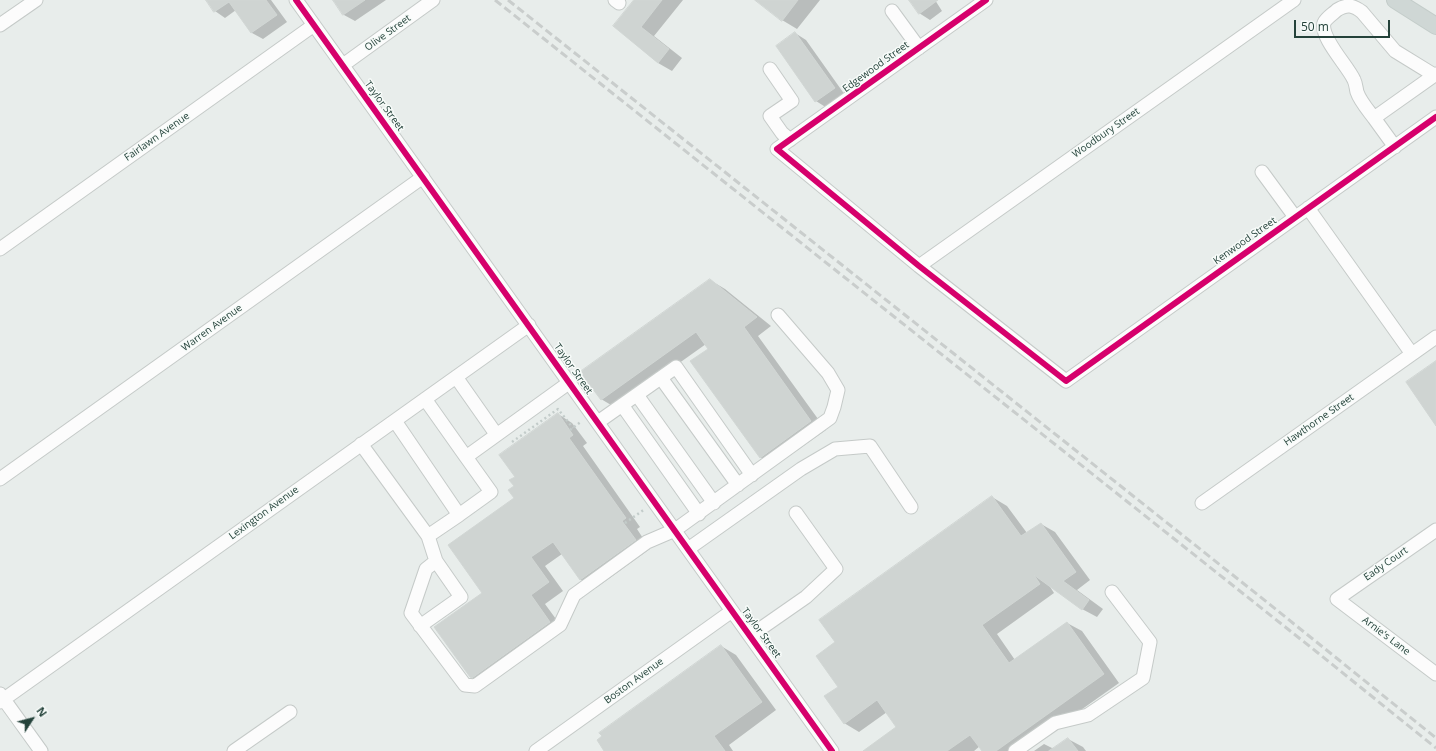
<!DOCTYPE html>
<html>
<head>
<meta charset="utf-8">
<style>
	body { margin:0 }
	#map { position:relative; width:1436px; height:751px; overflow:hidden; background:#e8edeb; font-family:"Open Sans",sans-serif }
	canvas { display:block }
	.north { position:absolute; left:12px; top:699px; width:40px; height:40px; -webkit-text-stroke:3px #f7fbf9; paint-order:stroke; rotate:54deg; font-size:11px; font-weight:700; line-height:16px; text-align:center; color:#24423a }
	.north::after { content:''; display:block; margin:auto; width:14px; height:18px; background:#24423a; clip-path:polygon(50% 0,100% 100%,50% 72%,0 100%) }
	.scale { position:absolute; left:1294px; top:20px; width:96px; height:18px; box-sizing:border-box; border:2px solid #24423a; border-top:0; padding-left:5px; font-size:12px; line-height:14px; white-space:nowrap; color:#24423a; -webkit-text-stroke:3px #f7fbf9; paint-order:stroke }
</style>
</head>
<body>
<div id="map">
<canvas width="1436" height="751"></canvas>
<div class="north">N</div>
<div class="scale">50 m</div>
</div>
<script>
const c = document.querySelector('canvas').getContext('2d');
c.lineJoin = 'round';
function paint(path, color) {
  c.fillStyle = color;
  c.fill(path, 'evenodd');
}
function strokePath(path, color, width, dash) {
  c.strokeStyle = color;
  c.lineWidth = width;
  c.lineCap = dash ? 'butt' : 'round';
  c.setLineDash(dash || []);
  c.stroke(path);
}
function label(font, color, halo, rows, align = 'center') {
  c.font = font + ' "Open Sans",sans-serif';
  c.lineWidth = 3;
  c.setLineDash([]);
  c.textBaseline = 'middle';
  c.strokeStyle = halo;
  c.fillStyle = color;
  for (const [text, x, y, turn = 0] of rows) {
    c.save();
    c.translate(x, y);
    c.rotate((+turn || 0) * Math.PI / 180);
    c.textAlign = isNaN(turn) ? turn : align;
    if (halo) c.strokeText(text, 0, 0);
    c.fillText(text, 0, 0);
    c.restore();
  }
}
paint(new Path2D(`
	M207,0H271L287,22L263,39L252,33L236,10L225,18L215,11Z
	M334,0H386L355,21L344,15Z
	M635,0H683L654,36L682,58L672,71L658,63L614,26Z
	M757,0H820L797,29L782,20Z
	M910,0H935L942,11L930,20L919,13Z
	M795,33L806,40L845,95L827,108L816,101Z
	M710,280L725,289L771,326L758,336L826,430L775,466L760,457L710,349L706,344L616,408L601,399Z
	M558,414L572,423L587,443L583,446L640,527L637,529L650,549L596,588L581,580L562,554L545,566L563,591L545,604L564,630L486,686L471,677L484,593L515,498L516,477Z
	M992,497L1007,506L1027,533L1041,524L1055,532L1090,580L1077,590L1103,609L1097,617L1082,609L1049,585L1054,593L997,634L1015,660L1067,623L1082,631L1119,683L1023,751H983L980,746L974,751H865L898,727L887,712L859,732L844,723L839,687L836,643Z
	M721,646L736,655L776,710L729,745L733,751H606Z
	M1068,739L1083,747L1086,751H1034L1044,744L1054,749Z`), '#0003');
const building = new Path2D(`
	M206,0H266L277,15L251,33L229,2L214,12Z
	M333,0H365L343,15Z
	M634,0H662L641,27L669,49L658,63L613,26Z
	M755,0H798L782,21Z
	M909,0H938L919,14Z
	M795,32L835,88L815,102L776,46Z
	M710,279L757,317L744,327L811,421L760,458L690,361L708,349L696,332L601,400L580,372Z
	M1436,361V426L1406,382Z
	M558,413L573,435L569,438L626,518L622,521L636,540L580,580L553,542L531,557L549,582L531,595L550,622L472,678L470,677L434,627L482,593L448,545L514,498L508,490L514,486L509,480L515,477L499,455Z
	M992,496L1021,536L1041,523L1076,572L1063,581L1089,600L1082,610L1034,575L1040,584L982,625L1009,663L1067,622L1104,674L996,751H982L970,735L947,751H863L896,727L877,700L844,724L824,696L838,687L816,656L835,642L819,620Z
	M721,645L762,702L714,736L725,751H604L597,740L602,736L599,733Z
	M1068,738L1078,751H1049Z`);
paint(building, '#cfd4d2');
strokePath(building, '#d1d6d4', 1);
const minor = new Path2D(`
	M296,0L832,751
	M615,0L619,3
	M986,0L777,149L919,266L1066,381L1436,117
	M892,11L919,48
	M0,25L36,0
	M343,65L433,0
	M770,69L792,101L770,116L782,133L790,140
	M1374,118C1368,110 1360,101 1357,92C1356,88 1356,84 1354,80C1348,66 1320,38 1324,23C1326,18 1333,14 1337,10C1347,4 1353,5 1362,12L1395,51L1434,75
	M1395,147L1374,118L1436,74
	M1262,172L1295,217
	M1308,208L1412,354
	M0,249L314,25
	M919,266L1294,0
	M456,377L496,434
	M661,378L738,485
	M637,395L714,503
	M425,399L466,457L570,382
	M622,405L699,514
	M598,422L676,367L752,475
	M361,444L428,536L459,515L395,421
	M0,479L423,177
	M1202,503L1436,337
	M459,515L491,492L466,457
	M1436,530L1337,599L1436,674
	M428,536L436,561
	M688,549L801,469L835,449L870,446L911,507
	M420,626L461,597L436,561L426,569L411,613L465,685L475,686L560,625L574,595L647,542L675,530L830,418L834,407L838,390L828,373L778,315
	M750,636L806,597L836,569L796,513
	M0,694L41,751
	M0,702L529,325
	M234,751L290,712
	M536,751L732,611
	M1015,751L1055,723L1088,715L1143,678L1150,642L1112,592`);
const major = new Path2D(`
	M1395,0L1436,26`);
strokePath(minor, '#c5cac8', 15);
strokePath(major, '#c3ccc9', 18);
strokePath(new Path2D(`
	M570,430L582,421
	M512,442L558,409L573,428
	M625,523L645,509`), '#c3ccca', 2.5, [2, 3]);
strokePath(minor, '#fcfcfc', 13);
strokePath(major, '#cfd7d5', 16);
strokePath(new Path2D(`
	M495,0L1318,653L1436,748
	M508,0L1258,595L1436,738`), '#c9cdcc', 3, [8, 4]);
strokePath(new Path2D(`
	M296,0L832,751
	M986,0L777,149L919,266L1066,381L1436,117`), '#d6006c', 6);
label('10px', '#24423a', '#f7fbf9', [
	["Olive Street",388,33,-36],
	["Edgewood Street",876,67,-36],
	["Taylor Street",384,106,54],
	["Woodbury Street",1106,133,-35],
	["Fairlawn Avenue",157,137,-35],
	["Kenwood Street",1245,241,-35],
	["Warren Avenue",212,328,-36],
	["Taylor Street",573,369,55],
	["Hawthorne Street",1319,420,-35],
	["Lexington Avenue",264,513,-36],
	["Eady Court",1386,564,-35],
	["Taylor Street",761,633,54],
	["Arnie's Lane",1386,636,37],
	["Boston Avenue",634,681,-36]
]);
</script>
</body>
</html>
